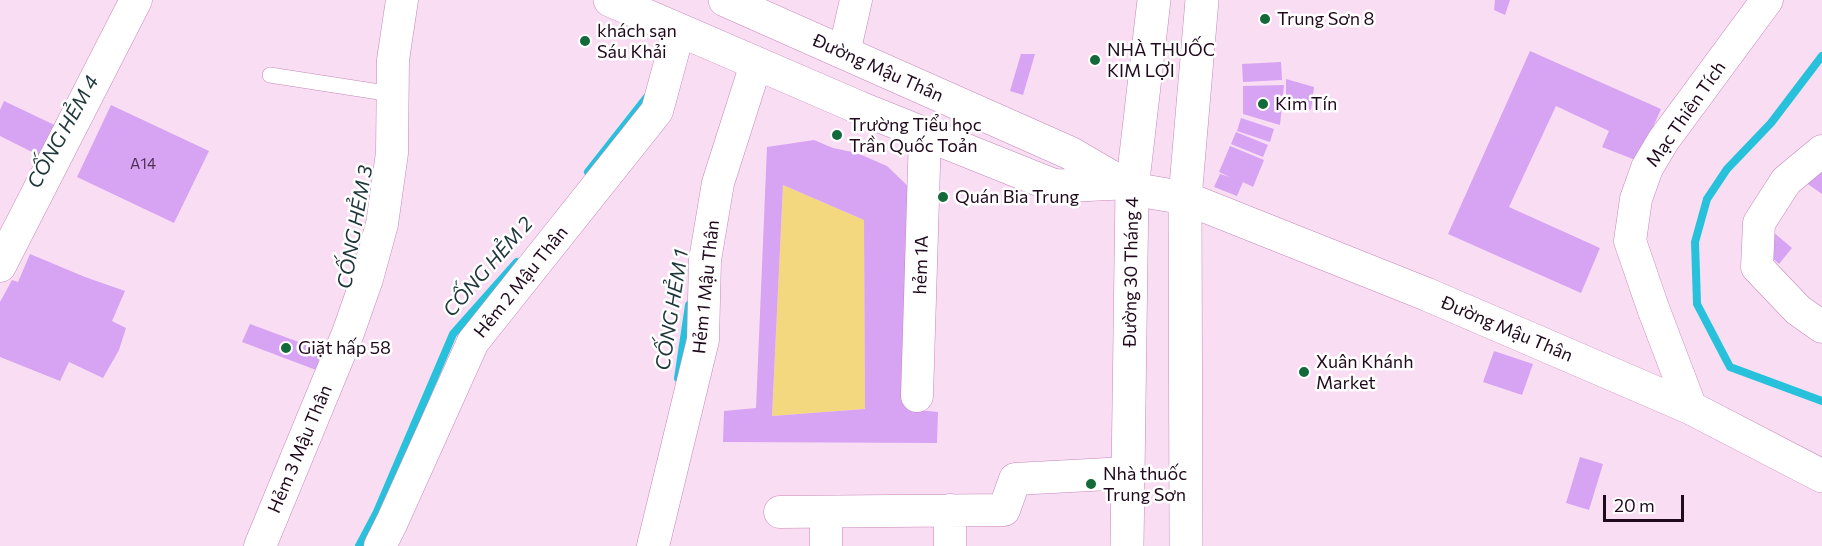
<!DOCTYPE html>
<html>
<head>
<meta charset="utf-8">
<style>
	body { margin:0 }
	#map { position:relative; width:1822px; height:546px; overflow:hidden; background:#f9def3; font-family:Commissioner,sans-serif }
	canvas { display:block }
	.scale { position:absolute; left:1603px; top:495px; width:81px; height:27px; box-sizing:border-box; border:3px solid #210a1d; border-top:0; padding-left:8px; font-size:18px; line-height:21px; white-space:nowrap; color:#210a1d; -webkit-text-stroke:4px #fff; paint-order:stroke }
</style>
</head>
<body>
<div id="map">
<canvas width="1822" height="546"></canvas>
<div class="scale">20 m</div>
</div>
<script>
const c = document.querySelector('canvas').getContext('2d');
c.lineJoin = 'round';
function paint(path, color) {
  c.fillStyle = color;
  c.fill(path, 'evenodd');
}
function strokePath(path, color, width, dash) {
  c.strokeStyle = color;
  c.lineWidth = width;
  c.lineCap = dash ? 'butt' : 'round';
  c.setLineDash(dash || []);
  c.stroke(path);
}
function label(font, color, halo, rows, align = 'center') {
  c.font = font + ' Commissioner,sans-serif';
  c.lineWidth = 5;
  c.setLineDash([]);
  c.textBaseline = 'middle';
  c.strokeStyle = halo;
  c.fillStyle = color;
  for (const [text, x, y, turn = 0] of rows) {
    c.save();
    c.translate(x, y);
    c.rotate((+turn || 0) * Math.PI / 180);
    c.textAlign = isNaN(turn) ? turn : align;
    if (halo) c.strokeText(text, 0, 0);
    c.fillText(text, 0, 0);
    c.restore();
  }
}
paint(new Path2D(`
	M783,185L864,220L865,409L772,416Z`), '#f3d87f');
strokePath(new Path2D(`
	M1822,56L1771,123L1727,169L1707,199L1695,242L1697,304L1730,367L1822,401
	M588,172L647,97
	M678,378L689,305
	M359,546L376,514L453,334L517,262`), '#28c1dc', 8);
paint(new Path2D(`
	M1495,0H1510L1505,15L1494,10Z
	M1530,51L1661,109L1638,161L1602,147L1609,131L1556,106L1509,207L1600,248L1581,293L1448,234Z
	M1021,54H1035L1023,95L1010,91Z
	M1281,62L1282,80L1243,82L1242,64Z
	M1286,79L1314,87L1311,110L1286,103Z
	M1284,85L1280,125L1243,114V86Z
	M4,101L63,129L48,160L0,136V110Z
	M111,105L209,151L174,223L77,177Z
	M1241,118L1274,129L1270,142L1237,131Z
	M1236,132L1268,145L1263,157L1231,144Z
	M814,140L833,148L857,153L887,166L916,194L918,410L938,412L937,443L723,442L724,411L756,408L767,147ZM783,185L864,220L865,409L772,416Z
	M1230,146L1264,160L1253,187L1243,182L1237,196L1214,187L1220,174L1230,177L1219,172Z
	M1822,160V194L1805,182Z
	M1772,231L1792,248L1779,264L1769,255Z
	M30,254L85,277L125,291L112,321L126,328L119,350L103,378L69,362L60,381L0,357V302L12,280L18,282Z
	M250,324L331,354L324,373L242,342Z
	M1494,351L1533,364L1522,395L1483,382Z
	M1580,457L1603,464L1589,510L1566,503Z`), '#d7a3f3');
const service = new Path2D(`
	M270,75L392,94`);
const minor = new Path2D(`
	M844,53L856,0
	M1822,151L1786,181L1759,223L1757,267L1798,310L1822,327
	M0,266L136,0
	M917,396L925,134
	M1691,408L1653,308L1630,241L1636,199L1647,168L1663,141L1767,0
	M950,510V546
	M780,512L1004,510L1015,479L1127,473
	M826,512V546
	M260,546L348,333L367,279L382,224L392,153L393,60L402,0
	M380,546L392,522L473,342L657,111L679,30
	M653,546L703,340L705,260L718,183L756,64`);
const tertiary = new Path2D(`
	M1185,198L1426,294L1691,408L1822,476`);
const secondary = new Path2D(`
	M610,0L860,108L1055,186L1120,183
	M725,0L1070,153L1123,184`);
const primary = new Path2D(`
	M1132,189L1185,198
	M1127,546L1132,189L1154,0
	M1186,546L1185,198L1202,0`);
strokePath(service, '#c687ba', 16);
strokePath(minor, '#c687ba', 33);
strokePath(tertiary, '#c687ba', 34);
strokePath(secondary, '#c687ba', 34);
strokePath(primary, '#c687ba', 34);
strokePath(service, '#fff', 15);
strokePath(minor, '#fff', 32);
strokePath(tertiary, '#fff', 33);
strokePath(secondary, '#fff', 33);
strokePath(primary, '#fff', 33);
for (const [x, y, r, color] of [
	[1265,19,6,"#14693a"],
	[585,41,6,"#14693a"],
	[1095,60,6,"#14693a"],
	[1263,104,6,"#14693a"],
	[837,135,6,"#14693a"],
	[943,197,6,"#14693a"],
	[286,348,6,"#14693a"],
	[1304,372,6,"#14693a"],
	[1091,484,6,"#14693a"]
]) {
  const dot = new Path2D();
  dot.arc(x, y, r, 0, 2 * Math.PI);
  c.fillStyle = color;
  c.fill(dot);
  strokePath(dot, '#fff', 2);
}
label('15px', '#4e3052', null, [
	["A14",143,164]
]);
label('18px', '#210a1d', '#fff', [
	["Trung Sơn 8",1277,19],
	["khách sạn",597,31],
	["Sáu Khải",597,52],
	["NHÀ THUỐC",1107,50],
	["KIM LỢI",1107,71],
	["Kim Tín",1275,104],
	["Trường Tiểu học",849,125],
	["Trần Quốc Toản",849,146],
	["Quán Bia Trung",955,197],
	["Giặt hấp 58",298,348],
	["Xuân Khánh",1316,362],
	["Market",1316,383],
	["Nhà thuốc",1103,474],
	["Trung Sơn",1103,495]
], 'left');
label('18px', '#210a1d', '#fff', [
	["Đường Mậu Thân",878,68,24],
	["Mạc Thiên Tích",1686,114,-55],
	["hẻm 1A",921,265,-88],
	["Đường 30 Tháng 4",1131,272,-89],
	["Hẻm 2 Mậu Thân",521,282,-51],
	["Hẻm 1 Mậu Thân",706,287,-84],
	["Đường Mậu Thân",1507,329,23],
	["Hẻm 3 Mậu Thân",300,449,-67]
]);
label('italic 20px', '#1f363b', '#fff', [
	["CỐNG HẺM 4",63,132,-61],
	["CỐNG HẺM 3",355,227,-80],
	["CỐNG HẺM 2",488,267,-49],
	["CỐNG HẺM 1",672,310,-81]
]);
</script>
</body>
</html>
